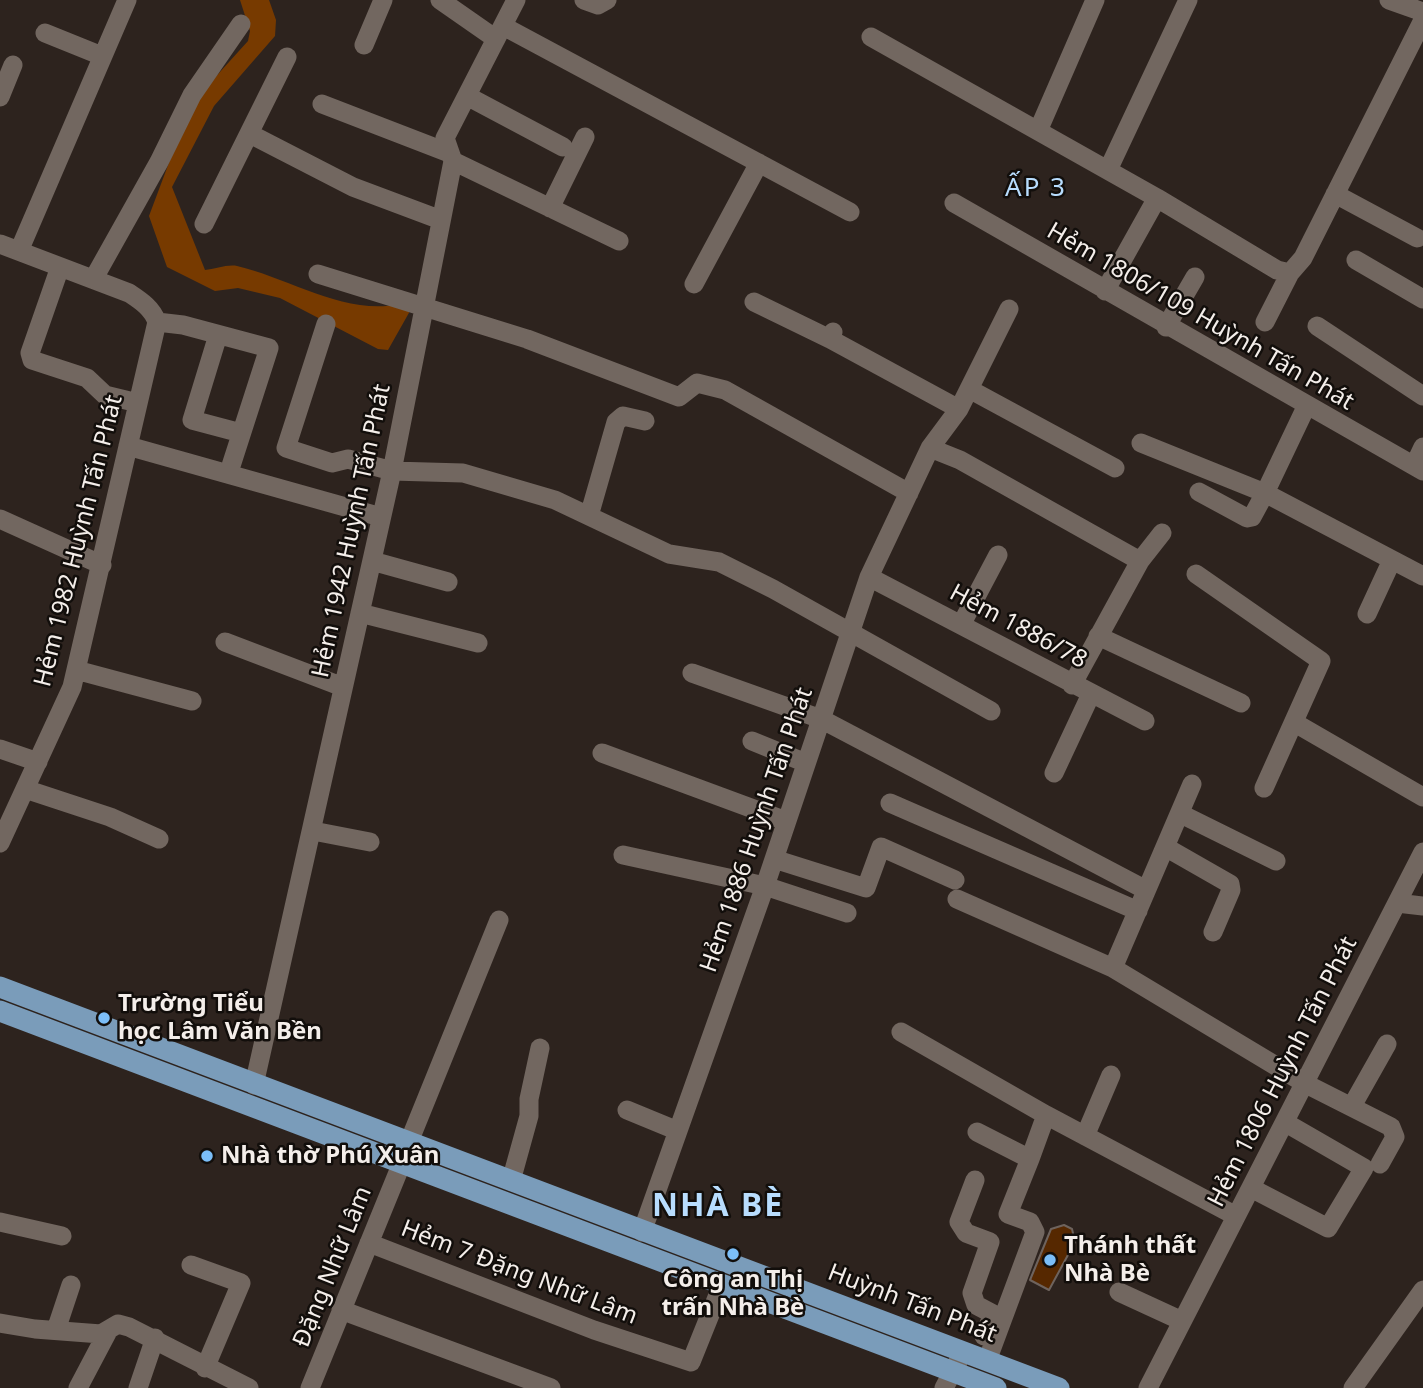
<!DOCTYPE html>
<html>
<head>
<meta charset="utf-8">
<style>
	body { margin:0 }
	canvas { display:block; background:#2d231e }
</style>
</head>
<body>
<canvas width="1423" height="1388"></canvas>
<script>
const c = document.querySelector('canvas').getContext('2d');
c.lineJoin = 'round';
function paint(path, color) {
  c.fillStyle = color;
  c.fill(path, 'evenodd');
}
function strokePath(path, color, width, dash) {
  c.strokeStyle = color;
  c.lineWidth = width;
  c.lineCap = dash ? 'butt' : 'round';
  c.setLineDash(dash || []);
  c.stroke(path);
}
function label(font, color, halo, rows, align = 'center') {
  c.font = font + ' "Noto Sans",sans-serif';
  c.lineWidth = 5;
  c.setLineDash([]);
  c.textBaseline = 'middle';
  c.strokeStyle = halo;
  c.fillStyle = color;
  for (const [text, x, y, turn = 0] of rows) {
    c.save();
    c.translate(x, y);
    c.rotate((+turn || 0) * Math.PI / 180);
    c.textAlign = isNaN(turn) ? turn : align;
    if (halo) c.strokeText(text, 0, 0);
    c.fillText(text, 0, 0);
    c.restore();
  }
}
paint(new Path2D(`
	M240,0H269L276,20L275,36L214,106L172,187L205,270C215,269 228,264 237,266C289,278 345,316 400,304L410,311L388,350L378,349L280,298L238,288L215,291L167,267L149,216L185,120L210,83L248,41L250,31Z`), '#773a00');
const building = new Path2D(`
	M1064,1225L1072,1229L1075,1242L1049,1290L1030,1280L1051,1229Z`);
paint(building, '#562800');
strokePath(building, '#6e635d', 2);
strokePath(new Path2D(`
	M440,0L496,39
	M584,0L598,5L607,0
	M1389,0L1423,12
	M503,26L850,212
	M45,33L102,56
	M871,37L1157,198L1277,270L1290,273L1303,258L1423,20
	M364,45L383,0
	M467,96L563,147
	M0,97L13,65
	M322,104L449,153
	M1038,131L1095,0
	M250,134L353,187L441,220
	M453,161L619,241
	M1108,170L1188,0
	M1335,194L1417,238
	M954,203L1423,471
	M550,208L585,137
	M204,224L287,57
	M0,244L129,293C141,301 152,308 157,322
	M19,251L127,0
	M1356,260L1423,299
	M60,267L30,353L32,360L87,378L105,395L138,403
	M318,274L527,339L679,397L697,383L725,390L909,493
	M94,278L159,162L192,95L241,24
	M694,284L759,163
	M1105,291L1157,198
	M754,302L830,339
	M157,322L183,325L269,348L229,472
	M1265,322L1290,273
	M326,324L286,448L332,463L348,459L392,471L463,473L555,500L669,554L719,562L773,589L991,711
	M1317,326L1423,396
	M1166,327L1195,277
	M833,332L830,339L959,409
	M218,335L192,420L241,433
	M969,389L1115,468
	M1306,407L1265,493L1423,576
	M1141,443L1265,493L1252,517L1247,518L1199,492
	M128,446L381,517
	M930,448L960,460L1140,561
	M1414,466L1423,447
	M589,516L616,422L623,416L645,421
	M0,519L102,565
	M372,561L448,582
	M1196,574L1321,661L1264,788
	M869,577L1145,721
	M360,613L478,643
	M1367,614L1392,560
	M961,625L998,555
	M1098,636L1241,703
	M225,642L343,687
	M76,670L192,701
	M692,673L821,719L1146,890
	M1072,685L1140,561L1162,533
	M1295,723L1423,797
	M752,741L806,763
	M0,749L38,762
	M602,753L786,821
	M1054,773L1091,694
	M25,789L110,817L159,839
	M890,803L1138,911
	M1181,814L1276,861
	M313,831L370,842
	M0,843L72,687L157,322
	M1167,848L1230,884L1231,890L1213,932
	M623,855L765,886L847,913
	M774,859L866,888L881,847L955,880
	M957,899L1113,968L1192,784
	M1397,903L1423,906
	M1113,968L1306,1084L1391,1127L1395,1137L1380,1164
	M901,1032L1046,1115L1236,1216
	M254,1085L392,471L453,161L445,138L516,0
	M1352,1106L1387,1044
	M627,1110L678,1131
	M977,1132L1030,1159L1046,1115
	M1085,1136L1111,1075
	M409,1142L499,920
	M975,1180L959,1222L966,1233L990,1242L972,1293L976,1305L993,1314L984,1336
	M511,1181L529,1116V1099L540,1048
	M1251,1188L1328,1228L1364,1168L1286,1123
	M0,1222L62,1236
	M642,1232L765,886L869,577L930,448L959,409L1009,309
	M369,1243L594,1330L691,1362L722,1285
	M191,1265L241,1283L205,1368
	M1119,1292L1182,1321
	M341,1310L551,1388
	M0,1323L35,1329L101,1334L118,1324L129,1327L249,1388
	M56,1330L71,1285
	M987,1361L1035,1232L1030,1222L1008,1214L1030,1159
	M78,1388L107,1333
	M138,1388L155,1338
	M310,1388L401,1165
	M944,1388L960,1358
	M1148,1388L1423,852
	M1353,1388L1423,1290`), '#726760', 19);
strokePath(new Path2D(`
	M0,987L1059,1388
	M0,1011L996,1388`), '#7a9cba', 21);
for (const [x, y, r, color] of [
	[104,1018,7,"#7bbef8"],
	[207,1156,7,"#7bbef8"],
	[733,1254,7,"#7bbef8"],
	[1050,1260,7,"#7bbef8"]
]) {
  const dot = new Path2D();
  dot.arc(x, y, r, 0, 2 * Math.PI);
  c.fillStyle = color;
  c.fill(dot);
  strokePath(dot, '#120e0b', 2.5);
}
label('24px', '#f4eeea', '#120e0b', [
	["Hẻm 1806/109 Huỳnh Tấn Phát",1200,317,30],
	["Hẻm 1942 Huỳnh Tấn Phát",352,531,-78],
	["Hẻm 1982 Huỳnh Tấn Phát",79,541,-76],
	["Hẻm 1886/78",1018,627,28],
	["Hẻm 1886 Huỳnh Tấn Phát",757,830,-71],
	["Hẻm 1806 Huỳnh Tấn Phát",1283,1072,-63],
	["Đặng Nhữ Lâm",333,1267,-68],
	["Hẻm 7 Đặng Nhữ Lâm",519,1273,21],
	["Huỳnh Tấn Phát",912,1304,21]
]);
label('bold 24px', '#f4eeea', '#120e0b', [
	["Trường Tiểu",118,1004],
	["học Lâm Văn Bền",118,1032],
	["Nhà thờ Phú Xuân",221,1156],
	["Thánh thất",1064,1246],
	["Nhà Bè",1064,1274],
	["Công an Thị",733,1280,"center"],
	["trấn Nhà Bè",733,1308,"center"]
], 'left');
c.letterSpacing = '2px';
label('26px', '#b8ddfe', '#120e0b', [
	["ẤP 3",1036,189]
]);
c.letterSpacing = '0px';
c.letterSpacing = '2px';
label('bold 32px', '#b8ddfe', '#120e0b', [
	["NHÀ BÈ",718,1207]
]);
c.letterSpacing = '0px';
</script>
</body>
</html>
